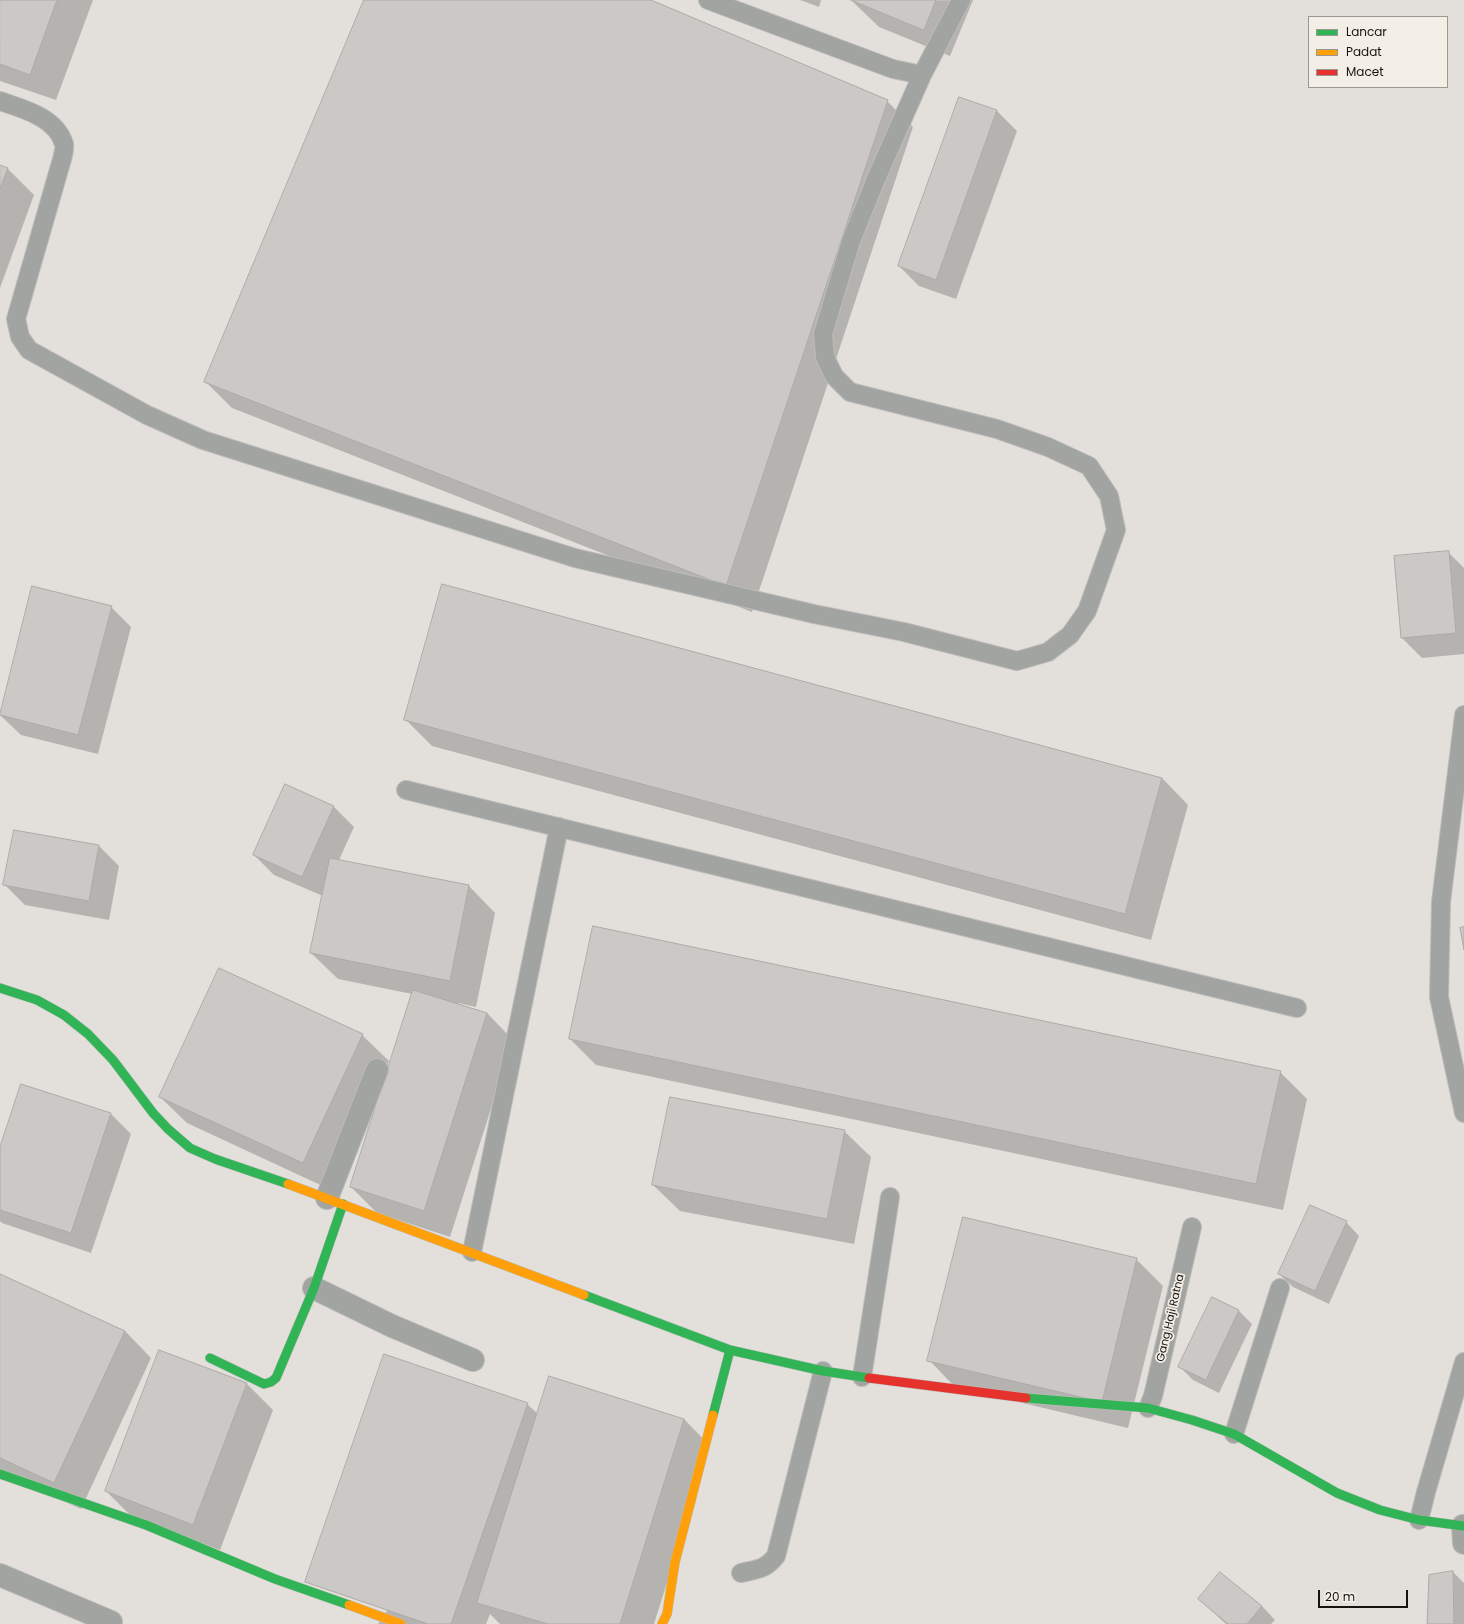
<!DOCTYPE html>
<html>
<head>
<meta charset="utf-8">
<style>
	body { margin:0 }
	#map { position:relative; width:1464px; height:1624px; overflow:hidden; background:#e3e0dc; font-family:Poppins,sans-serif }
	canvas { display:block }
	.legend { position:absolute; left:1308px; top:16px; width:140px; height:72px; box-sizing:border-box; background:#f3eee6; border:1px solid #9a9690; margin:0; padding:5px 7px; list-style:none; font-size:12px; color:#141310 }
	.legend li { display:flex; align-items:center; gap:8px; height:20px }
	.legend b { width:20px; border:1px solid #9a9690 }
	.scale { position:absolute; left:1318px; top:1590px; width:90px; height:18px; box-sizing:border-box; border:2px solid #141310; border-top:0; padding-left:5px; font-size:12px; line-height:14px; white-space:nowrap; color:#141310; -webkit-text-stroke:3px #f3eee6; paint-order:stroke }
</style>
</head>
<body>
<div id="map">
<canvas width="1464" height="1624"></canvas>
<ul class="legend">
<li><b style="height:5px;background:#30b455"></b>Lancar</li>
<li><b style="height:5px;background:#ff9f0a"></b>Padat</li>
<li><b style="height:5px;background:#e5322d"></b>Macet</li>
</ul>
<div class="scale">20 m</div>
</div>
<script>
const c = document.querySelector('canvas').getContext('2d');
c.lineJoin = 'round';
function paint(path, color) {
  c.fillStyle = color;
  c.fill(path, 'evenodd');
}
function strokePath(path, color, width, dash) {
  c.strokeStyle = color;
  c.lineWidth = width;
  c.lineCap = dash ? 'butt' : 'round';
  c.setLineDash(dash || []);
  c.stroke(path);
}
function label(font, color, halo, rows, align = 'center') {
  c.font = font + ' Poppins,sans-serif';
  c.lineWidth = 3.5;
  c.setLineDash([]);
  c.textBaseline = 'middle';
  c.strokeStyle = halo;
  c.fillStyle = color;
  for (const [text, x, y, turn = 0] of rows) {
    c.save();
    c.translate(x, y);
    c.rotate((+turn || 0) * Math.PI / 180);
    c.textAlign = isNaN(turn) ? turn : align;
    if (halo) c.strokeText(text, 0, 0);
    c.fillText(text, 0, 0);
    c.restore();
  }
}
paint(new Path2D(`
	M0,0H93L56,100L0,81Z
	M365,0H648L887,101L913,127L752,612L232,408L206,382Z
	M800,0H821L819,7Z
	M973,0L950,56L879,27L852,1Z
	M960,98L997,111L1017,131L956,299L919,286L899,266Z
	M0,166L7,168L34,195L0,288Z
	M1448,552L1464,568V654L1422,658L1402,638Z
	M111,607L131,627L98,754L21,735L0,715Z
	M406,720L1162,778L1188,805L1151,940L432,746Z
	M334,807L354,827L339,860L469,886L495,913L476,1007L458,1003V1004L487,1013L513,1040L450,1237L377,1213L351,1187L412,994L338,979L311,953L323,896L274,875L254,855Z
	M15,831L99,846L119,866L109,920L25,905L5,885Z
	M362,1035L389,1061L329,1189L187,1123L160,1097Z
	M570,1039L1280,1072L1307,1099L1283,1210L596,1065Z
	M22,1085L111,1114L131,1134L91,1253L2,1223L0,1221V1150Z
	M844,1131L871,1157L854,1244L680,1211L653,1185Z
	M1346,1222L1359,1236L1329,1304L1293,1287L1279,1274Z
	M1136,1259L1163,1286L1128,1428L955,1387L929,1360Z
	M0,1275L125,1331L151,1358L81,1509L0,1472Z
	M1212,1298L1239,1311L1252,1324L1219,1393L1193,1380L1180,1367Z
	M247,1384L273,1410L220,1550L132,1517L106,1491Z
	M527,1404L538,1414L684,1419L710,1446L654,1624H500L490,1614L486,1624H378Z
	M1453,1572L1464,1583V1624H1428Z
	M1199,1599L1262,1606L1275,1620L1271,1624H1226Z`), '#0003');
const building = new Path2D(`
	M0,0H57L30,75L0,64Z
	M364,0H651L888,100L726,586L204,382Z
	M851,0H936L924,30Z
	M959,97L997,110L936,280L898,266Z
	M0,165L8,168L0,189Z
	M1449,551L1456,633L1401,638L1394,556Z
	M442,584L1162,778L1125,914L404,720Z
	M32,586L112,606L78,735L0,715Z
	M285,784L334,806L302,877L253,855Z
	M14,830L99,845L89,901L3,885Z
	M330,858L469,885L450,981L310,953Z
	M593,926L1281,1071L1256,1184L569,1039Z
	M1464,927V950L1460,928Z
	M219,968L363,1034L303,1163L159,1097Z
	M413,990L487,1013L424,1211L350,1187Z
	M21,1084L111,1113L71,1233L0,1210V1147Z
	M670,1097L845,1130L827,1219L652,1185Z
	M1310,1205L1347,1221L1315,1291L1278,1274Z
	M963,1217L1137,1258L1102,1402L927,1361Z
	M0,1274L125,1331L54,1483L0,1458Z
	M1212,1297L1239,1310L1206,1380L1178,1367Z
	M159,1350L247,1383L193,1525L105,1491Z
	M384,1354L528,1403L451,1624H428L305,1582Z
	M549,1376L684,1419L620,1624H548L477,1603Z
	M1453,1571L1454,1624H1427L1429,1575Z
	M1220,1572L1262,1606L1247,1624H1228L1198,1599Z`);
paint(building, '#cbc8c5');
strokePath(building, '#acaaa7', 1);
const lane = new Path2D(`
	M708,0L893,69L922,75
	M0,101C23,109 56,117 64,144C65,148 63,155 62,159L16,319L20,337L29,350L147,415L203,440L575,558L814,614L904,632L1017,661L1048,652L1070,635L1087,611L1116,530L1109,496L1089,466L1048,447L997,429L850,392L834,376L825,357L823,334L851,241L876,179L922,75L961,0
	M1464,715L1441,902L1439,997L1464,1113
	M406,790L1297,1008
	M472,1252L559,827
	M862,1377L890,1197
	M1148,1408L1153,1396L1192,1227
	M1234,1434L1280,1288
	M1419,1520L1426,1492L1464,1362
	M741,1573C757,1569 765,1570 776,1556L823,1371`);
const street = new Path2D(`
	M327,1198L377,1070
	M314,1288L392,1326L473,1360
	M1463,1526L1464,1543
	M0,1575L111,1622`);
const fast = new Path2D(`
	M0,988L37,1000L64,1015L88,1034L113,1060L153,1113L168,1129L190,1148L215,1159L288,1184
	M584,1295L730,1350L823,1371L869,1378
	M210,1358L264,1384L271,1382L276,1378L314,1288L343,1204
	M1026,1398L1148,1408L1192,1420L1234,1434L1337,1493L1380,1510L1419,1520L1464,1526
	M713,1415L730,1350
	M0,1474L146,1525L275,1579L349,1605`);
const slow = new Path2D(`
	M288,1184L584,1295
	M349,1605L401,1624
	M662,1624L667,1614L675,1562L713,1415`);
const jam = new Path2D(`
	M869,1378L1026,1398`);
strokePath(lane, '#bdbbb8', 20);
strokePath(street, '#bdbbb8', 24);
strokePath(fast, '#bdbbb8', 10);
strokePath(slow, '#bdbbb8', 10);
strokePath(jam, '#bdbbb8', 10);
strokePath(lane, '#a2a4a2', 18);
strokePath(street, '#a2a4a2', 22);
strokePath(fast, '#30b455', 9);
strokePath(slow, '#ff9f0a', 9);
strokePath(jam, '#e5322d', 9);
label('11px', '#141310', '#f3eee6', [
	["Gang Haji Ratna",1171,1318,-77]
]);
</script>
</body>
</html>
